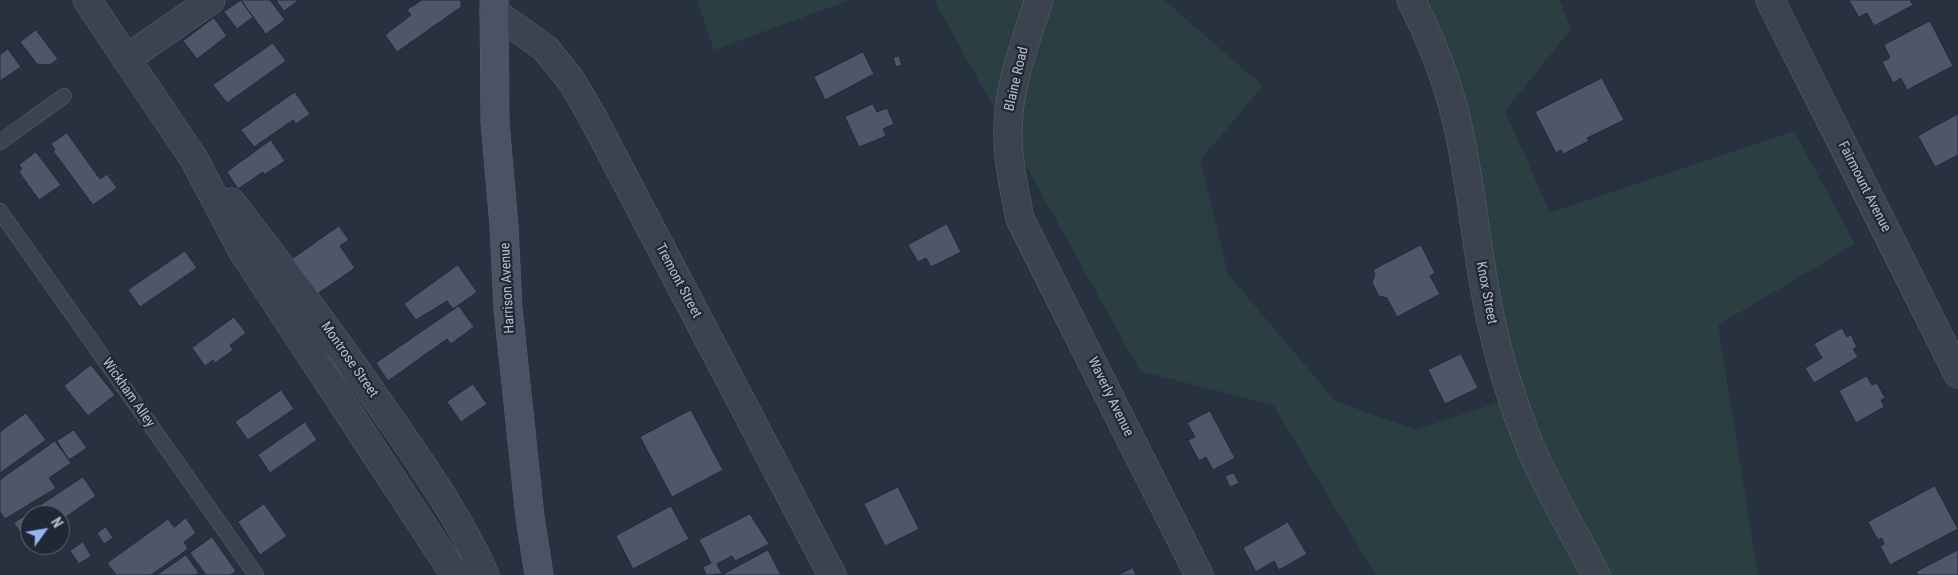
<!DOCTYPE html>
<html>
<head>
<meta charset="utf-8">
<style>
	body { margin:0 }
	#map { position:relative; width:1958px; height:575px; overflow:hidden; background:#283140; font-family:"Roboto Condensed",sans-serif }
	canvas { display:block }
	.north { position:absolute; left:20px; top:505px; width:50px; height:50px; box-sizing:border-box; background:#212835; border:1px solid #5e6471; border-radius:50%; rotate:58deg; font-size:14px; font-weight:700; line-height:20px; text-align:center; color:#b9beca }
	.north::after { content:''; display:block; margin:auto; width:18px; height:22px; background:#96b3f2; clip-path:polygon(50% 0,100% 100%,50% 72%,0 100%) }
</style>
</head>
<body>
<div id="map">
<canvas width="1958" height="575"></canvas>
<div class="north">N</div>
</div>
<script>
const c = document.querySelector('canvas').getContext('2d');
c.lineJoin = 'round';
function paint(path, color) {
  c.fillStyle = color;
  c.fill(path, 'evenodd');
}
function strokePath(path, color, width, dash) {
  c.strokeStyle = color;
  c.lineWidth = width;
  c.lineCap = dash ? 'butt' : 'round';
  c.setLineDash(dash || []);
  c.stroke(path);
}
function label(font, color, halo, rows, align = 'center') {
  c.font = font + ' "Roboto Condensed",sans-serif';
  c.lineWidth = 4.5;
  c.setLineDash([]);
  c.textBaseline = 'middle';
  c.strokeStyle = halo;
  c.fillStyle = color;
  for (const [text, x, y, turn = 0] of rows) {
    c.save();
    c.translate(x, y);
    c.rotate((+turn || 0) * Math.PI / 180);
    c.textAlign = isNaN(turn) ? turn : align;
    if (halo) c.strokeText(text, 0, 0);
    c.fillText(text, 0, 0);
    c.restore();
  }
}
paint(new Path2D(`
	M697,0H850L714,50Z
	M934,0H1164L1263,86L1200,160L1228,274L1335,401L1416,430L1511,398L1477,245L1411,0H1560L1571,29L1505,111L1550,213L1794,131L1855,244L1718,325L1758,575H1376L1273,405L1140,371Z`), '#2b3f42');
const building = new Path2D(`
	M241,0L253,17L237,29L224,12Z
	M241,0H270L285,20L266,34Z
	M276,0H299L284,11Z
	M422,0H461V7L397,52L385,35L411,15L407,10Z
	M1849,0H1910L1913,5L1874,26L1867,13L1859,17Z
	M214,18L227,36L197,59L183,41Z
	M1930,21L1953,66L1907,90L1901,78L1893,83L1882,62L1890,58L1884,45Z
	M36,30L58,59L50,65L37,64L20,42Z
	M273,43L286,61L227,103L213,85Z
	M8,49L21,67L0,81V55Z
	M863,52L874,74L825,100L814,77Z
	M899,56L902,65L896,67L893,58Z
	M1602,78L1624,120L1587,138L1589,141L1563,154L1561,150L1556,153L1535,112Z
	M295,92L310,114L296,124L293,120L254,147L241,130Z
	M873,104L877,112L887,108L894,124L883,129L886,136L859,147L845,117Z
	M1958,114V155L1935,167L1918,136Z
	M67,133L100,179L107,174L117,188L93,205L53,151L55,150L51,144Z
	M271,140L285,161L264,175L263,172L238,189L227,172Z
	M36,152L61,185L39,200L19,172L22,169L19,165Z
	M947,224L961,252L931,267L926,258L918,262L908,245Z
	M339,226L349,240L340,246L355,268L313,297L288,262Z
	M1421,245L1435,273L1430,276L1440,294L1397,317L1387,298L1379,296L1372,283L1375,274L1373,270Z
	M185,251L197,268L140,307L128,290Z
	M458,265L477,292L453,309L447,301L416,320L404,304Z
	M459,306L474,327L451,344L447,339L388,381L376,363Z
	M234,317L246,333L230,345L233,350L215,363L213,360L205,366L192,348Z
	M1842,328L1847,337L1851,335L1857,347L1853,349L1858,357L1814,383L1805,368L1822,358L1814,344Z
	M1461,354L1478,388L1445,404L1428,370Z
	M91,365L115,395L88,416L64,386Z
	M1867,376L1872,385L1877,383L1885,398L1881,400L1884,407L1856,423L1839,391Z
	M473,384L487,404L461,422L447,402Z
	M281,390L294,409L248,440L235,422Z
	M691,410L723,470L672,497L640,437Z
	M1210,411L1235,458L1213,470L1206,457L1199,461L1188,440L1195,437L1187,423Z
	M26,413L46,440L0,473V432Z
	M305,422L317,440L270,473L258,455Z
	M74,430L87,448L69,460L57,441Z
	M55,441L71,463L49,478L56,488L5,519L0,512V480Z
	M1234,473L1239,483L1230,487L1225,476Z
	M83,477L96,496L60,521V515H30V541L27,543L14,523Z
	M1935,486L1958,529L1890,565L1880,546L1884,544L1882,538L1878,540L1868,522Z
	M898,487L919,529L885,546L864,504Z
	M264,504L287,536L260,555L238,522Z
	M671,506L689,539L633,569L616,536Z
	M750,514L769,544L735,561L732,556L717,564L722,574L706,575L703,567L711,563L699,540Z
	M186,518L196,533L184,542L188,549L151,575H116L107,563L168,519L174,527Z
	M1288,522L1307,554L1279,570L1274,561L1256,572L1243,548Z
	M106,527L113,538L104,544L97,533Z
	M212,537L236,571L231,575H206L190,553Z
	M83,542L91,556L79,564L70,551Z
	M768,550L781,575H724V574Z
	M1958,550V575H1918L1916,572Z
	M186,555L199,573L195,575H157Z
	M1133,568L1136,575H1118Z`);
paint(building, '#4e5769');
strokePath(building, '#232a37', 1);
const lane = new Path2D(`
	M0,142L64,96
	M0,211L256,575`);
const street = new Path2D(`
	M87,0L194,159L242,250L455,575
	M1039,0C1026,41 1009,83 1008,127C1007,158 1014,188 1020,219L1199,575
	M1411,0C1436,48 1455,103 1464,157C1474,211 1479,267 1491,321C1500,363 1513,404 1529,444C1547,488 1574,532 1596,575
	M1770,0L1958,374
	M494,12L545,48L571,80L592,116L832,575
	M126,59L211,0
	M231,202C283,268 332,335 380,404C418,459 458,514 485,575`);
const secondary = new Path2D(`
	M494,0L495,122L504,226L508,308L530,517L539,575`);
strokePath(lane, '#5a616d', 16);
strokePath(street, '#5a616d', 29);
strokePath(secondary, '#5a616d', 29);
strokePath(lane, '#3c4350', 15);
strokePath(street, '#3c4350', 28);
strokePath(secondary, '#4a5263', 28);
label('14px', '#b9beca', '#212835', [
	["Blaine Road",1017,79,-77],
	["Fairmount Avenue",1864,187,63],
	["Tremont Street",678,281,62],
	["Harrison Avenue",508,288,-93],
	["Knox Street",1486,293,79],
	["Montrose Street",349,360,55],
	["Wickham Alley",128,393,55],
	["Waverly Avenue",1110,397,64]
]);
</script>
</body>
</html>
